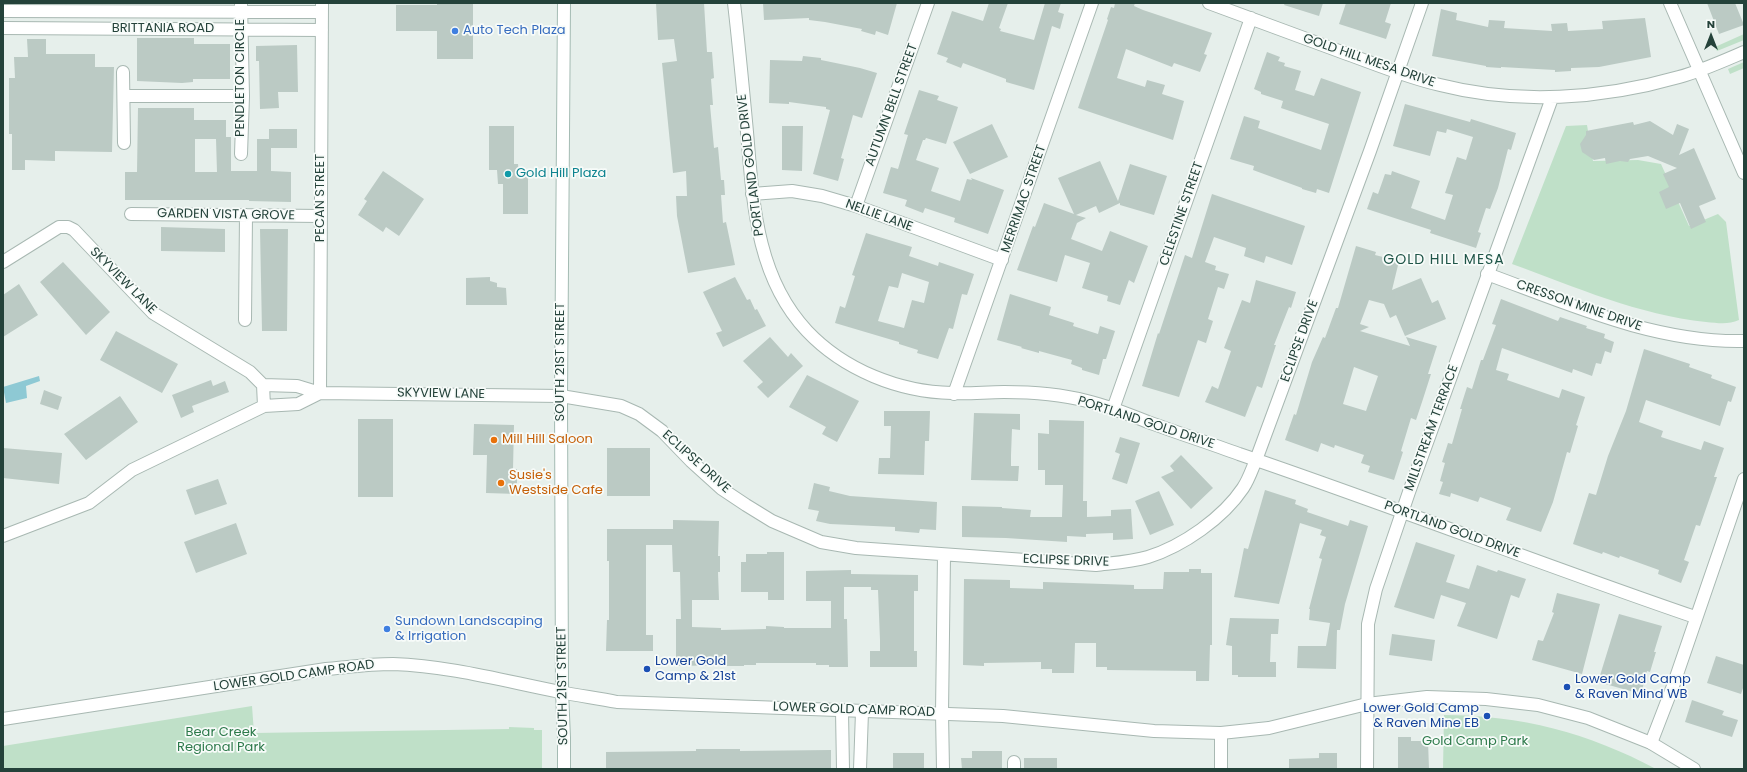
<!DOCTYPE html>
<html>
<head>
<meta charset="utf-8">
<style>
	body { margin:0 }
	#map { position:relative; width:1747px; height:772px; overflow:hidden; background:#e6efeb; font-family:Poppins,sans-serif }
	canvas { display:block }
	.frame { position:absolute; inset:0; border:4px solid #24423a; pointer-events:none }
	.north { position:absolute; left:1691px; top:16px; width:40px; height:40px; -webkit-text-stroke:3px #f7fbf9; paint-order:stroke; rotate:0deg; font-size:11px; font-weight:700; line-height:16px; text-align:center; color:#24423a }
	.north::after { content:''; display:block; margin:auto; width:14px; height:18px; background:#24423a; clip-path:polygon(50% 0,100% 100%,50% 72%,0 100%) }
</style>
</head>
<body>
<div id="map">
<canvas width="1747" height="772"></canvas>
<div class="frame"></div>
<div class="north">N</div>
</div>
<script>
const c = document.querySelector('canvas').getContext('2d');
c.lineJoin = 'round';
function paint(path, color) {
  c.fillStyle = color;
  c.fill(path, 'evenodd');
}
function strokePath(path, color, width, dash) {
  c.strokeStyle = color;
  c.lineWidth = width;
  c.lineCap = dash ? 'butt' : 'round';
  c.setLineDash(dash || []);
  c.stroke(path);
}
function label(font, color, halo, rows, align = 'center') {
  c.font = font + ' Poppins,sans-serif';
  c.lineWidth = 3.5;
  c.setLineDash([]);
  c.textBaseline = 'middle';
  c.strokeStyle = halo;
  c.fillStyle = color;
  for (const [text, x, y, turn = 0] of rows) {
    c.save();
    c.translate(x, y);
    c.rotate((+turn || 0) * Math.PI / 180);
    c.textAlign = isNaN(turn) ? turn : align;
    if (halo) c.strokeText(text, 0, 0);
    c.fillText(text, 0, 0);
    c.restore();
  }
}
paint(new Path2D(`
	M1744,34V40L1717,51L1715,47Z
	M1744,62V68L1730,74L1728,69Z
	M1587,125L1593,161L1638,160L1661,164L1689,226L1718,214L1726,222L1739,320C1728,325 1718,323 1706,322C1639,315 1575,287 1512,264L1566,126Z
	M252,706L254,733L509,729V727L534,728V730H542V769H3V746Z
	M1444,715C1520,715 1589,733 1656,769H1443Z`), '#bfe0c8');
paint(new Path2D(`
	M39,376L40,381L26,386L27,398L6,403L3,387Z`), '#8ec9d4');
paint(new Path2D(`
	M437,3H473V59H437V31H396V5H437Z
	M656,3H704L707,52H712L714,78L711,79L713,105H710L714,148L718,147L721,180H724L725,195H721L723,223L726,222L735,265L688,273L677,216L676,196H687L686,171L673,173L662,63L677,61L674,39L658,40Z
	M763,3H897L888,35L876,31L875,35L861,31L862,29L825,22L809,20V18L764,20Z
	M989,3H1008L999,28L1001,29L1000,31L1034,40L1045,3H1061L1058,12L1064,14L1060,29L1052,26L1034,90L1006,82V79L963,63L961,68L946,62L948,58L937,54L952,11L983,21Z
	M1115,3H1135L1134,6L1143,10L1212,33L1204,54L1207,55L1200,72L1174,63L1172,67L1126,49L1117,78L1145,87L1147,80L1165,85L1162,94L1184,101L1173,140L1078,108L1108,20L1107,19L1111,7L1114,8Z
	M1285,3H1323L1319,16L1284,5Z
	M1346,3H1391L1385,22L1391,24L1386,39L1339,24Z
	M1707,3H1735L1744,25L1719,34Z
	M1441,9L1457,13L1456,20L1488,27L1489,20L1505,21L1504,28L1552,31L1551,24L1567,23L1568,31L1603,29L1602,21L1645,18L1651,57L1599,67L1571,68V71L1555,72V70L1501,67V68L1486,67V66L1432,56Z
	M137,38H194V44H230V79H193V82L182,83L137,81Z
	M27,39H46V54H95V67H114L112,152L55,151V161L25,160V170H12V134H9V78H15L14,57H28Z
	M297,45L298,92H278L279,108L260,109L259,61H256V46Z
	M1267,52L1280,57L1278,61L1285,63L1284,66L1301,71L1295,90L1314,96L1321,78L1361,92L1329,193L1317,189L1316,193L1302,189V188L1253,170L1254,166L1230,159L1244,116L1260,121L1258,128L1321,150L1329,124L1281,108L1283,101L1261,94V92L1254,89Z
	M803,56L821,58V60L860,68L877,73L862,118L853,115L841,158L844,159L838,181L813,174L830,110L826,109V107L789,102V104L769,103L770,60L802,61Z
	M919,90L939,96L937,100L958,107L946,144L926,138L925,140H923L916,160L939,168L931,191L960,201L967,179L972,180L971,178L1004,190L988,234L954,222L955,218L925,208L923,213L905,206L907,200L883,193L891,167L898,169L908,135L904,134Z
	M1405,104L1470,122L1471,119L1516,133L1511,150L1508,149L1498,188L1490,209L1486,208L1478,232L1481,233L1476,248L1430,233L1431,230L1367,209L1373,192L1378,194L1385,174L1391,175L1392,171L1420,181L1411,208L1445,220L1453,195L1445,193L1457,157L1466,160L1473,137L1447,129L1446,133L1437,131L1430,156L1393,146Z
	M138,108H194V120H226V137H231V171H257V139H269V129H297V148H271V171L291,172V202L249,201V200H125V172H137ZM195,139H216L217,172H195Z
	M1650,121L1673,135L1677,124L1689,129L1679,155L1694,148L1716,199L1699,206L1706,222L1691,229L1680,203L1666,209L1659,192L1669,187L1663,174L1677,168L1648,156L1630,159L1628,162L1620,161L1606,164L1605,158L1594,160L1582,152L1580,144L1586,135V131L1633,122L1634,125Z
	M992,124L1008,157L970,174L953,142Z
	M489,126H514V164H518L519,177H528V214H503V184H498L497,170H489Z
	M782,126H803L802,171L782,170Z
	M1100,161L1118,201L1130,164L1167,176L1154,215L1120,205V203L1099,213L1096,206L1076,215L1086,218L1077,223L1071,239L1079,242L1102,251L1110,231L1148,246L1134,283L1129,280L1120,305L1107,301L1108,296L1082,288L1090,263L1065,255L1057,282L1017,270L1033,226L1035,227L1044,203L1074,214L1058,178Z
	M383,171L424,199L399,236L386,227L383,232L358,215L367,201L364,199Z
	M1212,194L1305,226L1292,265L1266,256L1264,263L1244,256L1246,248L1214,237L1205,262L1216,266L1215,270L1229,274L1224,289L1218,287L1208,319L1213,321L1206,343L1198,340L1179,397L1142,386L1158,333L1159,334L1185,255L1192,258Z
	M161,227L225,229V252L161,251Z
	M260,229H288L287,331H262Z
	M866,233L912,247L909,256L938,266L939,262L974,274L967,295L962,294L953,329L949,328L938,359L917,353L918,350L899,344V342L835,323L840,306L845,308L855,276L852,275ZM902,273L929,282L924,303L912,300L904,328L878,321L889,286L898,288Z
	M1356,246L1376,252L1375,255L1399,261L1392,290L1421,278L1432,303L1438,300L1446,319L1405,336L1396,315L1390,318L1384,304L1369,300L1360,324L1369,327L1360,331L1410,346L1406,337L1437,346L1428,374H1431L1423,399L1416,420L1411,418L1401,451L1403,452L1394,480L1368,472L1370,466L1361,463L1364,455L1335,445L1334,448L1321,443L1318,452L1285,440L1294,414L1296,415L1312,362L1323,337L1325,338L1336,308H1338ZM1354,367L1378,376L1366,411L1343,404Z
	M63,262L110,312L86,335L40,282Z
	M490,277V281L497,283V287L506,288L507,305H466V278Z
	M735,277L747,300L750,299L755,310L757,309L766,326L723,347L716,333L722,331L703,292Z
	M1256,280L1296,292L1291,308L1289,307L1274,345H1276L1262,388L1257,386L1245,417L1205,402L1212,386L1218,389L1231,351L1224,348L1242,300L1250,303Z
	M19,284L38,315L3,337V295Z
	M1010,294L1051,307L1049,315L1074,323L1073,326L1098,334L1100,326L1115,331L1106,359H1103L1099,375L1082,370V368L1071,364L1072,360L1039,351V353L1021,348L1022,347L997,340Z
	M1501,299L1558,321L1560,317L1587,326L1586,328L1605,334L1604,338L1614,342L1611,353L1605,351L1601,364L1596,363L1592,376L1573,369L1572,373L1502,348L1496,370L1509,374L1507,380L1559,398L1562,389L1585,397L1576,425L1578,426L1570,453L1567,452L1553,502L1541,532L1506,520L1511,508L1480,497L1478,502L1451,493L1450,497L1439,494L1443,482L1440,481L1445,463L1442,462L1448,443L1452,444L1462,409H1460L1467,387L1472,389L1481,360H1483L1496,325L1492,324Z
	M116,331L178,364L162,393L100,360Z
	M770,337L788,357L791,353L803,366L768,398L757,387L763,382L743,361Z
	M1644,349L1690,364L1689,367L1712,375L1711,378L1736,387L1731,402L1728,401L1720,426L1646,400L1639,422L1663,431L1661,437L1701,450L1704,441L1724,448L1714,477H1717L1709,500L1700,526L1696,525L1684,560L1689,562L1681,583L1658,574L1659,570L1620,556L1619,558L1603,552L1602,554L1573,544L1589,493L1596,495L1608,456L1626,411Z
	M807,375L859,401L837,442L822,434L826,427L789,407Z
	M211,380L213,386L225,381L229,392L192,406L194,412L181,418L172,395Z
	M44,390L62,397L58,410L40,404Z
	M120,396L138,422L86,460L64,434Z
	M884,411H930L929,441H925L924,475L878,474L879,458H890L891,426H884Z
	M974,413L1020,414V430L1012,429L1011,455V466H1019L1018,481L971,480Z
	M358,419H393V497H358Z
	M1049,420L1084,421L1083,501H1087V517L1111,516V510L1131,509L1133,539L1113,540V533L1086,534V537L1067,536V542L1006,538L962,537V506L1002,507V508L1031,510L1030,517H1062L1063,485H1045V470H1038V433L1049,434Z
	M474,424L514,425L513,469H517V494L486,493L487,455H473Z
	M1120,437L1140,443L1127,484L1112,479L1120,454L1115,452Z
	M3,448L62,453L59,484L3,478Z
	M607,448H650V496H607Z
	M1181,455L1213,488L1191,509L1161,477L1174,471L1170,466Z
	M218,479L227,504L195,515L186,490Z
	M814,483L830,487L829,491L850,496L937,502L936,530L920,529L919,533L895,531V527L830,524L816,521L819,511L808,509Z
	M1265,490L1296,500L1295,504L1308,509L1307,512L1348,526L1350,520L1368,526L1345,604L1340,630H1337L1336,669L1297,668L1298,646H1326L1330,623L1309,620L1310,609H1309L1322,559L1319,558L1326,537L1320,535L1322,530L1300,523L1279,604L1234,597L1244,548L1248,549Z
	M1159,491L1174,525L1150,535L1135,501Z
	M673,520L719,521L718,556H720V572H718L719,600H692V627L721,628V630L766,629V626L784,627V628H831V601H806V571L851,570V574L918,575V591H914V651H917V667H870V651H880V640L878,590H871V587H844V619H847L848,667H829V665H816V663H756V665H744V666H726V665L676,666V619H681L680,572H673L672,545H646V635H653V651H606L607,620H609V561H607V529H673Z
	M236,523L247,554L196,573L184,542Z
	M1416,542L1455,555L1446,582L1469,589L1477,565L1497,572L1498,570L1526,579L1519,598L1511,595L1497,639L1457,626L1466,603L1441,595L1434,619L1394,607Z
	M767,552H784V600H768V592H741V562H746V554H767Z
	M1189,569H1201V573H1212V645H1210L1209,681H1196V671L1107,670V667H1096V643H1075L1074,673H1052V669H1041V662L984,663V666L963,665L964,579L1010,580V588L1043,589V582L1134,585V589H1163L1164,572H1189Z
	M1557,593L1600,604L1582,674L1532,660L1538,640L1543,641L1554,613L1552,612Z
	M1619,614L1662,626L1654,652H1656L1650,672L1647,671L1641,694L1598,682Z
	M1230,618L1279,619L1278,634H1271L1270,662H1276V677H1238V675H1232V646L1226,645Z
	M1392,634L1435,640L1432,661L1389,655Z
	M1716,656L1744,665V685L1741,694L1707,683Z
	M1692,700L1724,711L1722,715L1738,720L1732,737L1685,722Z
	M1398,737H1411V741H1428L1429,769H1398Z
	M696,749H740V751L831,750V769H606V752L696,751Z
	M972,751H1002V769H962L961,758H972Z
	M893,753H924V769H893Z
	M1319,753H1337V769H1289V759L1319,758Z
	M1024,758H1057V769H1024Z`), '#bbcac4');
const minor = new Path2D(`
	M734,3C739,46 743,89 747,132C753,202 756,277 807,331C844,370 899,392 952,393C969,394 986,392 1004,392C1031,392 1060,394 1087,401C1108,406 1128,414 1148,422C1178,433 1209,443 1239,454C1392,506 1543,565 1695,617
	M1209,3C1252,19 1296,35 1339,51C1373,63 1405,77 1440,85C1518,105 1602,99 1679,77C1701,71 1723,61 1744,52
	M1670,3L1744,173
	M3,11L322,12
	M3,28L322,30
	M123,72L124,143
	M124,96H243
	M241,154L243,96L241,3
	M752,194L792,191L822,196L856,206L1002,260
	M856,206L928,3
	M131,214L321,216
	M3,262L59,227H68L74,230L153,313L250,372L263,385L264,406L132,470L89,503L3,536
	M1487,274C1569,304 1655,343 1744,341
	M245,320L246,215
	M263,385L297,386L320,393L561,396L621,406L639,414L662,431L691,461L722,489L746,505L772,521L821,542L856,548L1096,565C1113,563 1131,562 1148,557C1183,546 1223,518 1243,488C1249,479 1252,469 1256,460L1370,151L1422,3
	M320,393L322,3
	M954,394L1092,3
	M264,406L298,404L320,393
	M1113,409L1251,18
	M842,711L843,769
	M1651,743L1673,686L1744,479
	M860,769L862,712
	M943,769L942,713L944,555
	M1014,769V762
	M1221,769V733
	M1367,769L1368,624L1376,589L1409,492L1552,98`);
const tertiary = new Path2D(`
	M3,719L326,669C348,667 370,664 393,664C450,666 504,681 560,692C579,696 598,698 617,702L1003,716L1154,731L1221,733L1269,728L1367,704L1427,697L1486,699L1538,705L1588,718L1651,743L1694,769`);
const secondary = new Path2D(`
	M564,769V738L562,692L561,396L564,3`);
strokePath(minor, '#a8b8b2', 14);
strokePath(tertiary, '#a8b8b2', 14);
strokePath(secondary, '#a4bbb3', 14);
strokePath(minor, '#fff', 12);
strokePath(tertiary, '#fff', 12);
strokePath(secondary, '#fff', 12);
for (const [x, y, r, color] of [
	[455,31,4,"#3f7fe0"],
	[508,174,4,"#0f9aa8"],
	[494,440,4,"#e8710a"],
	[501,483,4,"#e8710a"],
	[387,629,4,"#3f7fe0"],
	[647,669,4,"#1a4fb4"],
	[1567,687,4,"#1a4fb4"],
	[1487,716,4,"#1a4fb4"]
]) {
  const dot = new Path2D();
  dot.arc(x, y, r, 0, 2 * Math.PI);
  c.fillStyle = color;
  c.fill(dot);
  strokePath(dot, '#f7fbf9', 1.5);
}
label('13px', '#24423a', '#f7fbf9', [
	["BRITTANIA ROAD",163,29],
	["GOLD HILL MESA DRIVE",1369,61,19],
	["PENDLETON CIRCLE",241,78,-90],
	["AUTUMN BELL STREET",892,105,-70],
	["PORTLAND GOLD DRIVE",751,165,-97],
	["PECAN STREET",321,198,-90],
	["MERRIMAC STREET",1024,199,-71],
	["CELESTINE STREET",1182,214,-71],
	["GARDEN VISTA GROVE",226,215,1],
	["NELLIE LANE",879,216,20],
	["SKYVIEW LANE",123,281,45],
	["CRESSON MINE DRIVE",1579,306,19],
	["ECLIPSE DRIVE",1300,341,-70],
	["SOUTH 21ST STREET",561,362,-90],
	["SKYVIEW LANE",441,394,1],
	["PORTLAND GOLD DRIVE",1146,423,18],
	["MILLSTREAM TERRACE",1432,428,-70],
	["ECLIPSE DRIVE",696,462,42],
	["PORTLAND GOLD DRIVE",1452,530,20],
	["ECLIPSE DRIVE",1066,561,2],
	["LOWER GOLD CAMP ROAD",294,676,-8],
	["SOUTH 21ST STREET",563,686,-91],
	["LOWER GOLD CAMP ROAD",854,710,2]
]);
label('13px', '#366cbe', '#f7fbf9', [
	["Auto Tech Plaza",463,31],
	["Sundown Landscaping",395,622],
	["& Irrigation",395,637]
], 'left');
label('13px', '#0d838f', '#f7fbf9', [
	["Gold Hill Plaza",516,174]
], 'left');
label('13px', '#c56008', '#f7fbf9', [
	["Mill Hill Saloon",502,440],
	["Susie's",509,476],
	["Westside Cafe",509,491]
], 'left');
label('13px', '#164399', '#f7fbf9', [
	["Lower Gold",655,662],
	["Camp & 21st",655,677],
	["Lower Gold Camp",1575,680],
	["& Raven Mind WB",1575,695],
	["Lower Gold Camp",1479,709,"right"],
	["& Raven Mine EB",1479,724,"right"]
], 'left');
label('13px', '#2d7a4b', '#f7fbf9', [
	["Bear Creek",221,733],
	["Regional Park",221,748],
	["Gold Camp Park",1475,742]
]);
c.letterSpacing = '1px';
label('14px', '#1f5548', '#f7fbf9', [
	["GOLD HILL MESA",1444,260]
]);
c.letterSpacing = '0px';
</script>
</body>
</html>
